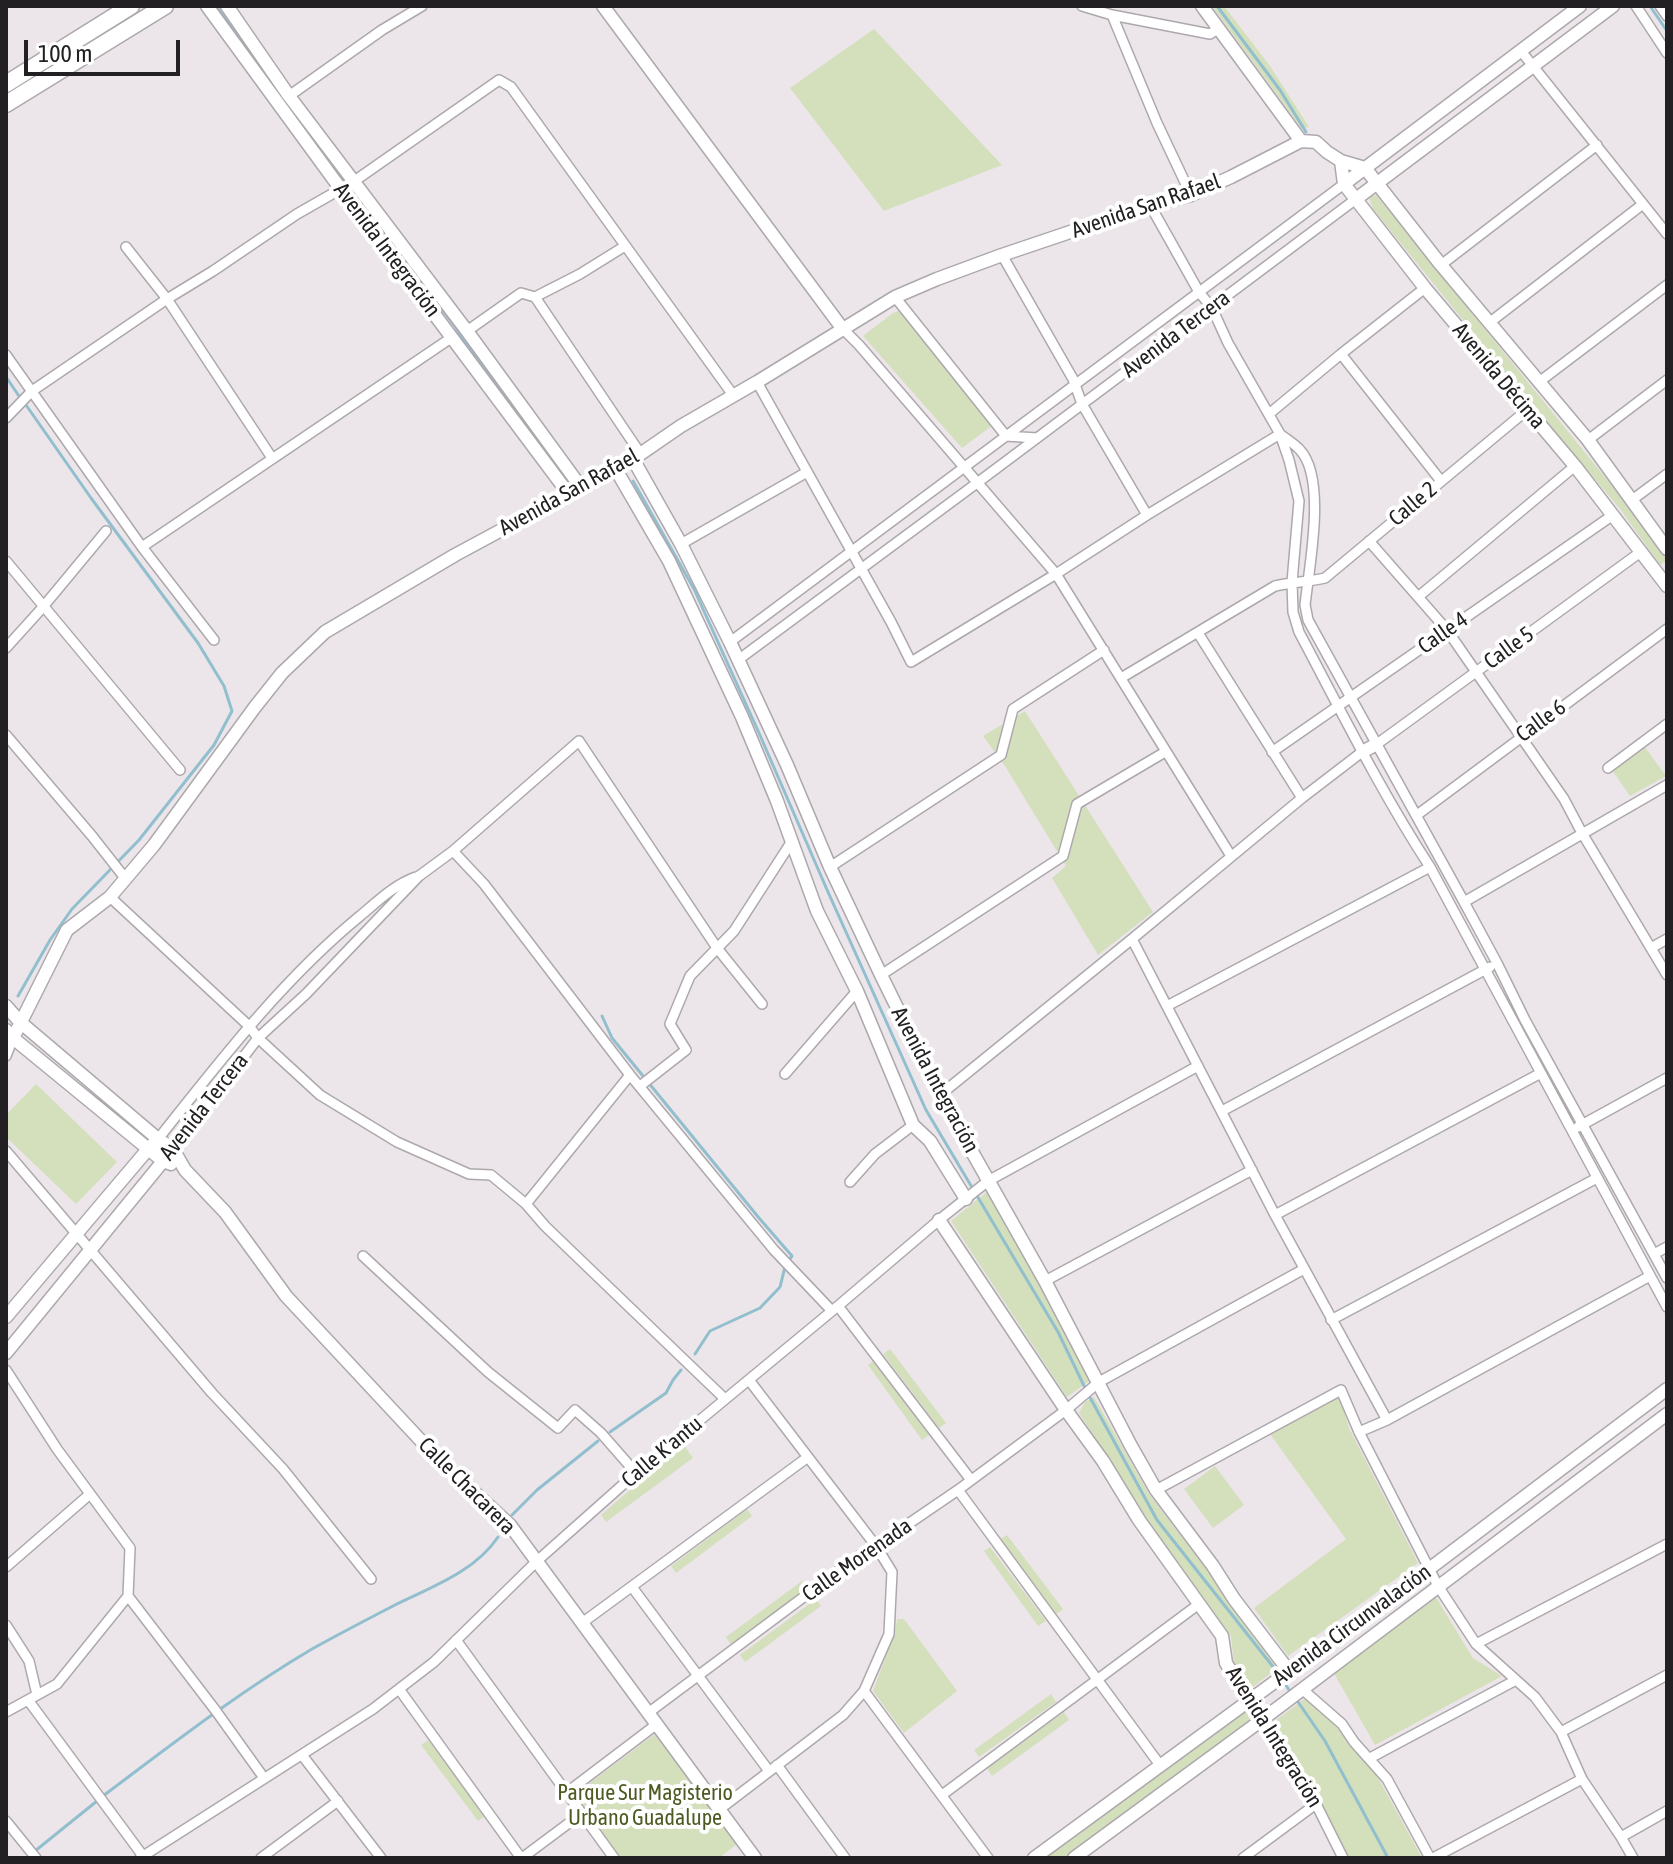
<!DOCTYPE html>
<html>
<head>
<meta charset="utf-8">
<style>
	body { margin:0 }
	#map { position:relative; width:1673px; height:1864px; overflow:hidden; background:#ece6eb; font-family:"Asap Condensed",sans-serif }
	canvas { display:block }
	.frame { position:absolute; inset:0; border:8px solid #222022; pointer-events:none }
	.scale { position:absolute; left:24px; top:40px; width:156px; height:36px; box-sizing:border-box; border:4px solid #222022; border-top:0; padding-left:10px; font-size:24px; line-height:28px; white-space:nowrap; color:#222022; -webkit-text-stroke:6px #fff; paint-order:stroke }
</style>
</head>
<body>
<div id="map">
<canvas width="1673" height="1864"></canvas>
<div class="frame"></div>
<div class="scale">100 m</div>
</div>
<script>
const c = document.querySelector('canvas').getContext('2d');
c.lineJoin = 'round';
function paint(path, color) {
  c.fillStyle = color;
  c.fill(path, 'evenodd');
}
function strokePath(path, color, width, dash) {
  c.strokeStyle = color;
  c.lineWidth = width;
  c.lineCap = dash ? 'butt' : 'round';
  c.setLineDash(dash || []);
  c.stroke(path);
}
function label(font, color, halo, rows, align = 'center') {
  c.font = font + ' "Asap Condensed",sans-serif';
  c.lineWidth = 8;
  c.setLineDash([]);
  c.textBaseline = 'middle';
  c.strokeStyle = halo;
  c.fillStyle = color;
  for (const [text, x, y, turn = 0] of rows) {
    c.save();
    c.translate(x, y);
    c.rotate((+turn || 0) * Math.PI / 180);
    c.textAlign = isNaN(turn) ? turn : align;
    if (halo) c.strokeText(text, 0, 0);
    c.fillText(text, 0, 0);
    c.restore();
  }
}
paint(new Path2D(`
	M1212,6H1224L1270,66L1309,127L1302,129Z
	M874,29L1002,165L884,211L790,88Z
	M1376,195L1626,503L1667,560L1660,565L1620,509L1531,404L1373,209L1369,197Z
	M907,308L997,422L962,448L863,336L893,313Z
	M1025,711L1153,912L1098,955L1052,878L1066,866L1005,766L983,736Z
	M1645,747L1666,776L1630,796L1612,770Z
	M36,1084L117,1162L76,1204L6,1137V1115Z
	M988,1191L1041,1282L1092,1379L1067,1397L951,1221Z
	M890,1349L946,1423L939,1428L883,1354Z
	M873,1361L929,1435L922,1440L868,1365Z
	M1338,1391L1349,1428L1418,1563L1288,1656L1254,1608L1346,1539L1270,1434Z
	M1094,1397L1149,1494L1280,1666L1249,1690L1245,1680L1234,1664L1231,1636L1149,1523L1079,1413L1085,1402Z
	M683,1444L693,1458L606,1522L601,1515Z
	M1215,1466L1244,1505L1213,1528L1184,1489Z
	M747,1509L752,1516L676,1573L671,1566Z
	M1007,1535L1063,1609L1055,1615L999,1540Z
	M990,1547L1046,1621L1038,1626L984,1551Z
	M802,1581L807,1588L731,1645L726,1637Z
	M1435,1596L1473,1658L1502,1676L1375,1745L1332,1670Z
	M816,1599L821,1606L745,1662L740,1655Z
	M897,1619H904L957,1691L904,1733L873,1691L895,1632Z
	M1051,1694L1056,1702L979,1757L974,1750Z
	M1307,1697L1340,1731L1348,1743L1375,1772L1422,1858H1349L1321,1801L1272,1723Z
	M1245,1711H1250L1253,1715L1252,1720L1065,1858H1043Z
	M1064,1712L1069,1720L992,1776L987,1768Z
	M655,1734L737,1844L719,1858H621L574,1795Z
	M428,1740L485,1816L478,1821L421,1745Z`), '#d4dfbc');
strokePath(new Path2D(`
	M216,6L340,177L455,326L466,344L566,477
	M1217,6L1280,90L1306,132
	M1650,6L1667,31
	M6,377L19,396
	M633,481L694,589L759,733L828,892L926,1110L1058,1332L1087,1392L1157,1520L1278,1673
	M18,996L50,940L72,909L139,840L214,745L232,711L224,686L198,643L91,498L26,405
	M602,1016L612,1038L759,1218L792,1256L789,1260
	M695,1354L710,1331L760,1308L780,1287L785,1267
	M610,1432L666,1393L673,1380L681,1370
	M512,1515L537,1490L598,1441
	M1282,1679L1291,1693
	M1296,1699L1325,1741L1388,1858
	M103,1796C171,1745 239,1692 312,1649C339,1634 366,1620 393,1606C429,1588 475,1572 498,1537
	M35,1851L97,1801`), '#91bfce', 3);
const street = new Path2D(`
	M1082,6L1112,15L1210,34L1219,28
	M1636,6L1667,53
	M1660,6L1667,16
	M1112,15L1157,123L1191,195
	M1521,51L1667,234
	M289,96L382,30L422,6
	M1150,205L1199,292L1212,308L1228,343L1280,434L1289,460L1299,501L1292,582L1293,612L1299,632C1341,711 1381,792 1430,867L1667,1307
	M126,247L167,299L272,458
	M1441,265L1597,145
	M535,297L640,453
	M895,297L1006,436L1037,438
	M1489,323L1643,204
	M842,328L859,345L1056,574L1231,856
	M467,331L521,293L535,297L580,274L625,246
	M1341,354L1441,481
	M6,355L142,547L214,640
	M757,382L891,622L911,662L1056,574L1147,515L1082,404L1073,379L1002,255
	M1539,382L1667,285
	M1269,414L1341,354L1425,288
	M6,418L32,391L167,299L213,271L297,214L353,182L499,80L511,87L733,395
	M1280,434C1286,439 1295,444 1300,450C1327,479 1309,567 1305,605L1308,620L1464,902L1497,963L1525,1020L1667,1278
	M1588,440L1667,380
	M1632,500L1667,474
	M1147,515L1280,434
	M1369,541L1447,630L1564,799L1582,833L1667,975
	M681,544L807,472
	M142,547L451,338
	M6,561L180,770
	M1418,597L1575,466
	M1198,633L1302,798
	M730,642L1344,184
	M6,648L43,607L106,531
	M738,660L977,483L1356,199
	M1121,678L1275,586C1292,582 1308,582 1325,578L1527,410
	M6,735L92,836L125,878
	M1377,744L1642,551
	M1272,752L1613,515
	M1608,768L1667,724
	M1417,815L1667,629
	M453,851L484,884L630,1075L774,1250L832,1311
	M830,867L1001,755L1013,709L1104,650
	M110,897L249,1026L258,1038L320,1095L397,1142L469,1174L491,1175L526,1204L545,1226L725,1399
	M1464,902L1667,785
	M1132,939L1275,1215L1387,1420
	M1651,948L1667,939
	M881,975L1063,856L1077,804L1165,752
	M1167,1006L1430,867
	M6,1056L13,1038
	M785,1074L857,991
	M640,1086L686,1050L670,1024L690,976L734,931L792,841
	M940,1095L1132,939L1302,798L1362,752
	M1222,1111L1490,967
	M1578,1127L1667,1078
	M158,1139C220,1061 283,979 360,916C378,901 394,885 416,877
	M173,1149L258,1038L306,994L419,876L453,851L579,741L717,948L762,1004
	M6,1151L212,1393L283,1469L371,1579
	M850,1182L875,1154L913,1125
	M526,1204L630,1075
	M1275,1215L1541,1073
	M1654,1254L1667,1247
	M363,1256L488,1372L558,1428L575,1410L601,1433L636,1473
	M1045,1281L1252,1170
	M838,1306L971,1480
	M1331,1320L1597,1178
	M6,1370L57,1449L130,1548L128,1596L216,1711L264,1778
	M1359,1432L1387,1420L1650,1276
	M958,1490L1160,1765
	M1156,1490L1341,1390L1359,1432L1438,1586L1476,1644L1535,1697L1561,1732L1582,1779L1621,1837L1633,1858
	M6,1567L90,1494
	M632,1587L769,1771
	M582,1623L808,1457
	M6,1625L29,1661L37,1695
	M456,1640L614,1858
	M1476,1644L1667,1544
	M399,1689L521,1858
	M1302,1689L1342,1724L1354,1742L1387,1779L1430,1858
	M864,1691L988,1858
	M28,1700L143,1856
	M6,1712L57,1684L128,1596
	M648,1713L860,1555L876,1546L958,1490L1066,1410L1099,1382L1304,1269
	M1263,1719L1316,1804L1343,1858
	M1561,1732L1667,1675
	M302,1755L381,1858
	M1370,1758L1516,1680
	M777,1765L845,1858
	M566,1793L657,1724
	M942,1795L1199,1604
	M720,1809L843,1715L864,1691L889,1634L892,1572L876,1546L749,1380
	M6,1821L36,1858
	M1621,1837L1667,1811
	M140,1858L373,1709L434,1662L537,1561L636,1473L838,1306L939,1220L988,1181L1198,1066
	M261,1858L338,1801
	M522,1858L581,1814
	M1243,1858L1316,1804
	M1433,1858L1582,1779`);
const secondary = new Path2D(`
	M207,6L340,188L568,493
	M227,6L289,96L467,331L580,486
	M603,6L842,328
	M1202,6L1301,141
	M1341,161L1344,184L1425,288L1575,466L1667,586
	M1344,184L1580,6
	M1356,199L1613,6
	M633,459L681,544L730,642L787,765L830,867L881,975L940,1095L1045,1281L1131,1446L1156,1490L1213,1566L1234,1599L1289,1671
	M615,468L669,561L742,717L777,801L817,911L857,991L913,1125L930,1141L966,1199
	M1362,752L1377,744
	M6,1006L20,1022L158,1139L173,1149L185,1170L225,1212L286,1296L437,1458L510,1525L755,1858
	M6,1030L13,1038L163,1161L171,1164
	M13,1038L67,930L110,897L154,845L255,707L282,673L325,632L455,555L633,459L681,426L757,382L895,297L937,279L1002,255L1150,205L1191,195L1231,177L1301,141L1316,142L1327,152L1341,161L1365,168L1441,265L1588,440L1667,549
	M939,1220L1066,1410L1103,1461L1139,1520L1222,1636L1226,1663L1248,1700L1263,1719
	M6,1317L149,1148L158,1139
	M6,1353L173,1149
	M1034,1858L1429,1569L1667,1389
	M1074,1858L1263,1719L1667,1414`);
const highway = new Path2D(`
	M6,84L131,6
	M6,104L165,6`);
strokePath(street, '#ada8ad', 12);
strokePath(secondary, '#ada8ad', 15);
strokePath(highway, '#ada8ad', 19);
strokePath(street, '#fff', 9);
strokePath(secondary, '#fff', 12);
strokePath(highway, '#fff', 16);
label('22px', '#222022', '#fff', [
	["Avenida San Rafael",1146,206,-19],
	["Avenida Integración",387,250,53],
	["Avenida Tercera",1176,334,-37],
	["Avenida Décima",1499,376,50],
	["Avenida San Rafael",569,492,-29],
	["Calle 2",1413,504,-40],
	["Calle 4",1443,633,-35],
	["Calle 5",1509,648,-36],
	["Calle 6",1541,721,-36],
	["Avenida Integración",935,1080,62],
	["Avenida Tercera",204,1107,-52],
	["Calle K'antu",662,1452,-40],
	["Calle Chacarera",467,1486,45],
	["Calle Morenada",857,1560,-35],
	["Avenida Circunvalación",1352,1625,-36],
	["Avenida Integración",1274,1737,58]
]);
label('22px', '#4d5b22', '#fff', [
	["Parque Sur Magisterio",645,1793],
	["Urbano Guadalupe",645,1818]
]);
</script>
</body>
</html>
